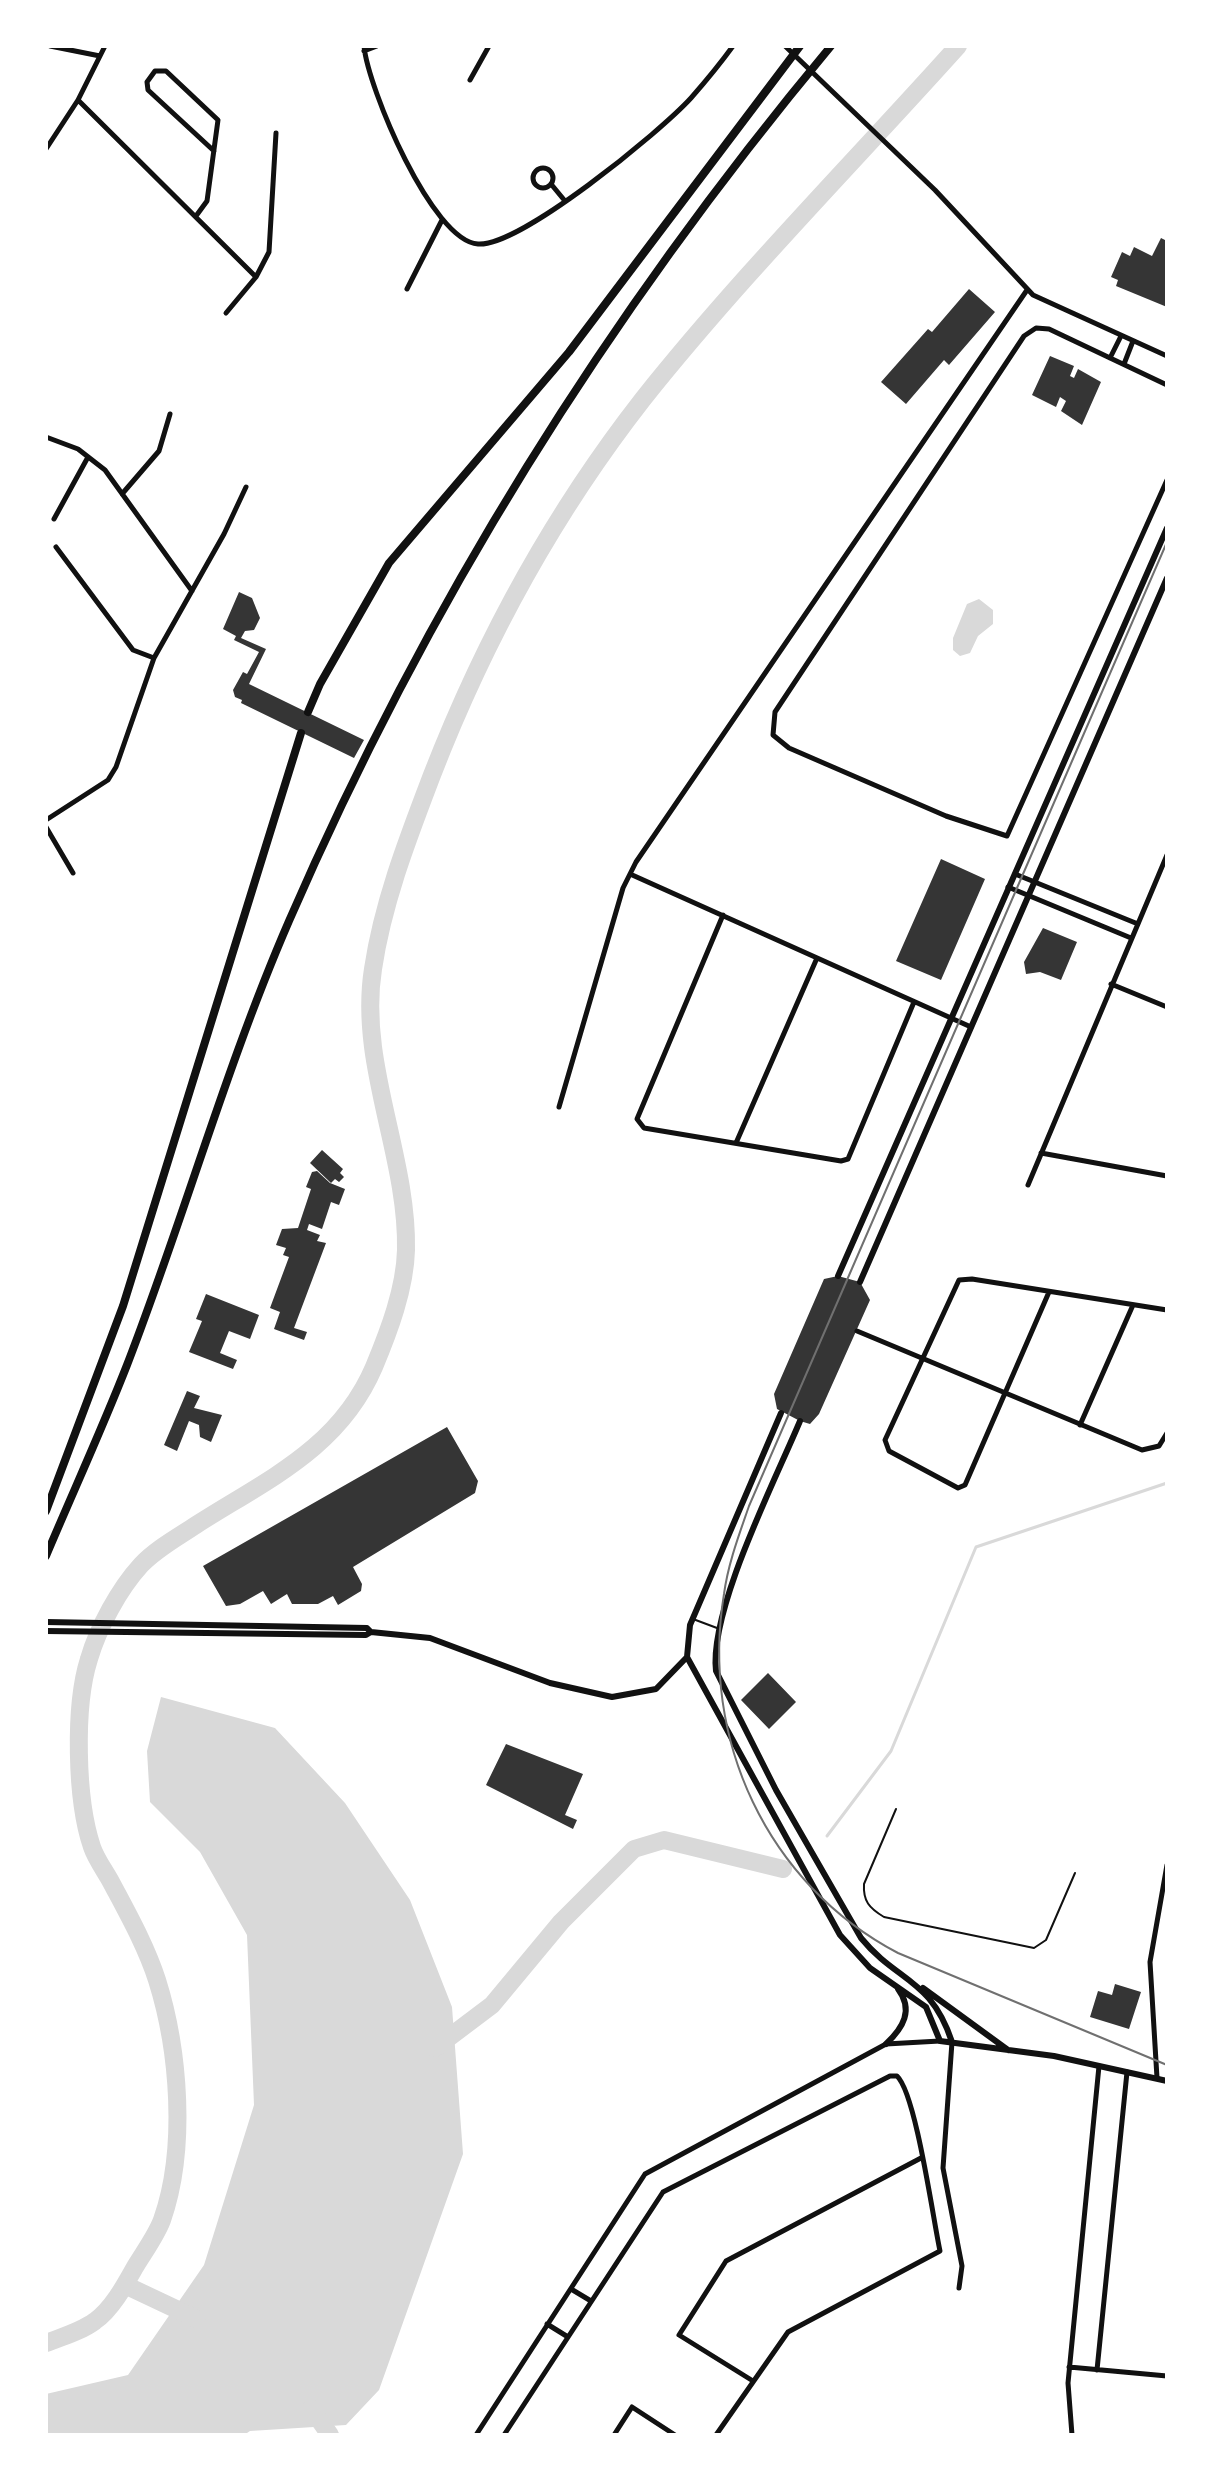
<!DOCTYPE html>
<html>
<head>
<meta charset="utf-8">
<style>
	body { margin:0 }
	#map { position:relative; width:1213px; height:2481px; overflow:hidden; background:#fff; font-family:"Open Sans",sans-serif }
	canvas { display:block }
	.frame { position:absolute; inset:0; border:48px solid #fff; pointer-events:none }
</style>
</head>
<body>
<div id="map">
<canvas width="1213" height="2481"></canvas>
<div class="frame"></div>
</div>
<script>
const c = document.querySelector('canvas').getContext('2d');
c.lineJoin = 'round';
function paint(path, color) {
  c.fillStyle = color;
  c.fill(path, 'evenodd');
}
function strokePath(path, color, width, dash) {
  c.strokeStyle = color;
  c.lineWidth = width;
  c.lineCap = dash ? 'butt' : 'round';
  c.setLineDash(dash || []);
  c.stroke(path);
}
paint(new Path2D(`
	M979,599L993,610V624L978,636L970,653L960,656L953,650V638L967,604Z
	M161,1697L275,1728L345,1803L410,1900L452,2007L463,2154L379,2390L346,2425L250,2431L244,2435H46V2394L128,2375L204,2265L254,2105L247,1935L200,1852L150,1802L147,1751Z`), '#d9d9d9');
strokePath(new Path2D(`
	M827,1836L891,1751L976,1547L1167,1483`), '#d9d9d9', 3);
strokePath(new Path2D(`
	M435,2048L492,2005L561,1922L634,1849L664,1840L783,1869
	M125,2285L197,2319
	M46,2343C62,2337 82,2331 95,2321C112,2309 125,2285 135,2267C144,2252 156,2236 162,2220C187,2149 179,2050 157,1980C146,1946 128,1914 111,1882C105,1871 96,1859 92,1847C76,1800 74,1706 89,1659C98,1628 119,1589 141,1565C156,1549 178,1537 196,1525C266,1480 339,1449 374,1367C389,1331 405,1289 406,1250C408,1156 358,1063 373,969C383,902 408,838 432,775C484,641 554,513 643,399C741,276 853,163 958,46
	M311,2408L330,2435`), '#d9d9d9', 18);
paint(new Path2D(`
	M1161,238L1167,241V307L1116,286L1118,280L1111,277L1122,252L1130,256L1134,247L1152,256Z
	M969,289L995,312L949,365L944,360L906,404L881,382L928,329L932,332Z
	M1050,356L1074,366L1070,376L1074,378L1078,369L1101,382L1082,425L1061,411L1066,401L1060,397L1056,407L1032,395Z
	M239,592L252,598L260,618L254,630L245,631L241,638L266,649L249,684L364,740L354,758L241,703L242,700L235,697L233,690L243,672L247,674L259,652L234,640L236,636L223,629Z
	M941,859L985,879L941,980L896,961Z
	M1043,928L1077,942L1061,980L1040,972L1026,974L1024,962Z
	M322,1150L343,1169L340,1173L344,1177L339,1182L335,1179L331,1183L310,1163Z
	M317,1171L330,1183L345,1189L339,1205L331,1202L322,1229L309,1224L307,1230L320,1235L317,1241L326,1243L294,1328L307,1332L304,1340L274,1329L280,1312L270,1308L289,1257L283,1255L286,1248L276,1245L282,1229L298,1228L311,1189L306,1187L312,1172Z
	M838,1276L860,1282L870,1300L819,1414L810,1424L800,1421L777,1409L774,1394L824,1279Z
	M206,1294L259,1315L250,1339L229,1331L220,1353L237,1360L233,1369L189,1352L202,1321L196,1319Z
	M187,1391L200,1396L194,1408L222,1415L211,1442L200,1437L199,1425L189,1421L177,1451L164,1445Z
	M447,1427L478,1481L475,1493L353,1567L362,1584L361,1591L338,1605L333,1596L318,1604H292L287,1594L271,1604L263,1591L240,1604L226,1606L203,1566Z
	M768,1673L796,1702L769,1729L741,1700Z
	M506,1744L583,1774L565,1815L577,1820L573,1829L486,1785Z
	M1115,1984L1141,1992L1129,2029L1090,2017L1098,1991L1112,1995Z`), '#353535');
strokePath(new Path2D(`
	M693,1619L717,1628
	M896,1809L864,1884C863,1901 869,1908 884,1917L1034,1948L1046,1940L1075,1873`), '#111', 2);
strokePath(new Path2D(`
	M50,46L100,56
	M364,46C368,88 432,241 478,244C520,247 660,132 691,98C705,82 720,64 733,46
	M785,46L935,190L1033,295L1167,356
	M364,51L377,46
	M470,80L489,46
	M78,100L256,277L269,252L276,133
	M46,149L78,100L105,46
	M533 178a10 10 0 1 1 20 0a10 10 0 1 1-20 0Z
	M551,184L565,201
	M196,216L207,201L218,120L166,71H155L147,82L148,90L214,151
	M407,289L442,220
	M226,313L256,277
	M1110,358L1121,336
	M1124,364L1133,341
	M1167,385L1049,329L1036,328L1024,336L775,712L773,735L789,748L946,816L1007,836L1167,480
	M46,437L78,449L105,470L192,591
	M122,494L159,451L170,414
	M54,519L88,457
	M56,547L133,650L154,658
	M46,820L108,780L116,767L154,658L224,534L246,487
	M46,827L73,873
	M630,874L971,1027
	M1015,874L1138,924
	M1008,887L1131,938
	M723,915L637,1119L644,1128L841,1161L848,1159L914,1002
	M1111,984L1167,1007
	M559,1107L623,888L636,862L1027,290
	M736,1143L817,958
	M1041,1153L1167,1176
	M1028,1185L1167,855
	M1049,1292L965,1485L958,1488L889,1451L885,1440L959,1280L972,1279L1167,1310
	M857,1331L1142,1450L1159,1446L1167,1433
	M1080,1425L1133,1305
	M952,2042L943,2168L962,2266L959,2288
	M1157,2078L1150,1962L1167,1865
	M571,2289L591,2301
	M547,2324L568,2337
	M1069,2367L1167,2376
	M1097,2370L1127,2072
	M753,2381L679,2335L726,2261L921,2158
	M476,2435L645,2174L886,2044L940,2041
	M504,2435L663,2192L890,2076H897C916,2094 933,2219 940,2251L788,2332L716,2435
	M614,2435L632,2407L675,2435
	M1072,2435L1068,2383L1099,2066`), '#111', 5);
strokePath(new Path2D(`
	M838,1276L1167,528
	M860,1282L1167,578
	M781,1413L690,1625L687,1657L840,1935L870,1968L926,2007L940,2041L1054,2056L1167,2081
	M800,1421C775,1481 709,1610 716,1671L776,1790L861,1938C897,1982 931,1978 952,2042
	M46,1622L367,1628L371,1632L430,1638L550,1683L612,1697L656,1689L687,1657
	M46,1631L366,1635L371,1632
	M923,1988L1008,2050
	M886,2044C903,2028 914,2010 898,1989`), '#111', 6);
strokePath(new Path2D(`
	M308,712L320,684L389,563L569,352L800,46
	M46,1511L123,1306L301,733
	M46,1556C73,1492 102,1429 127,1365C184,1218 226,1066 289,921C427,603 609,312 831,46`), '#111', 8);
strokePath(new Path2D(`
	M1167,542L749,1506C739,1535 728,1564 724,1594C700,1739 767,1884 898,1953L1167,2065`), '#707070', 2);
</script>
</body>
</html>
